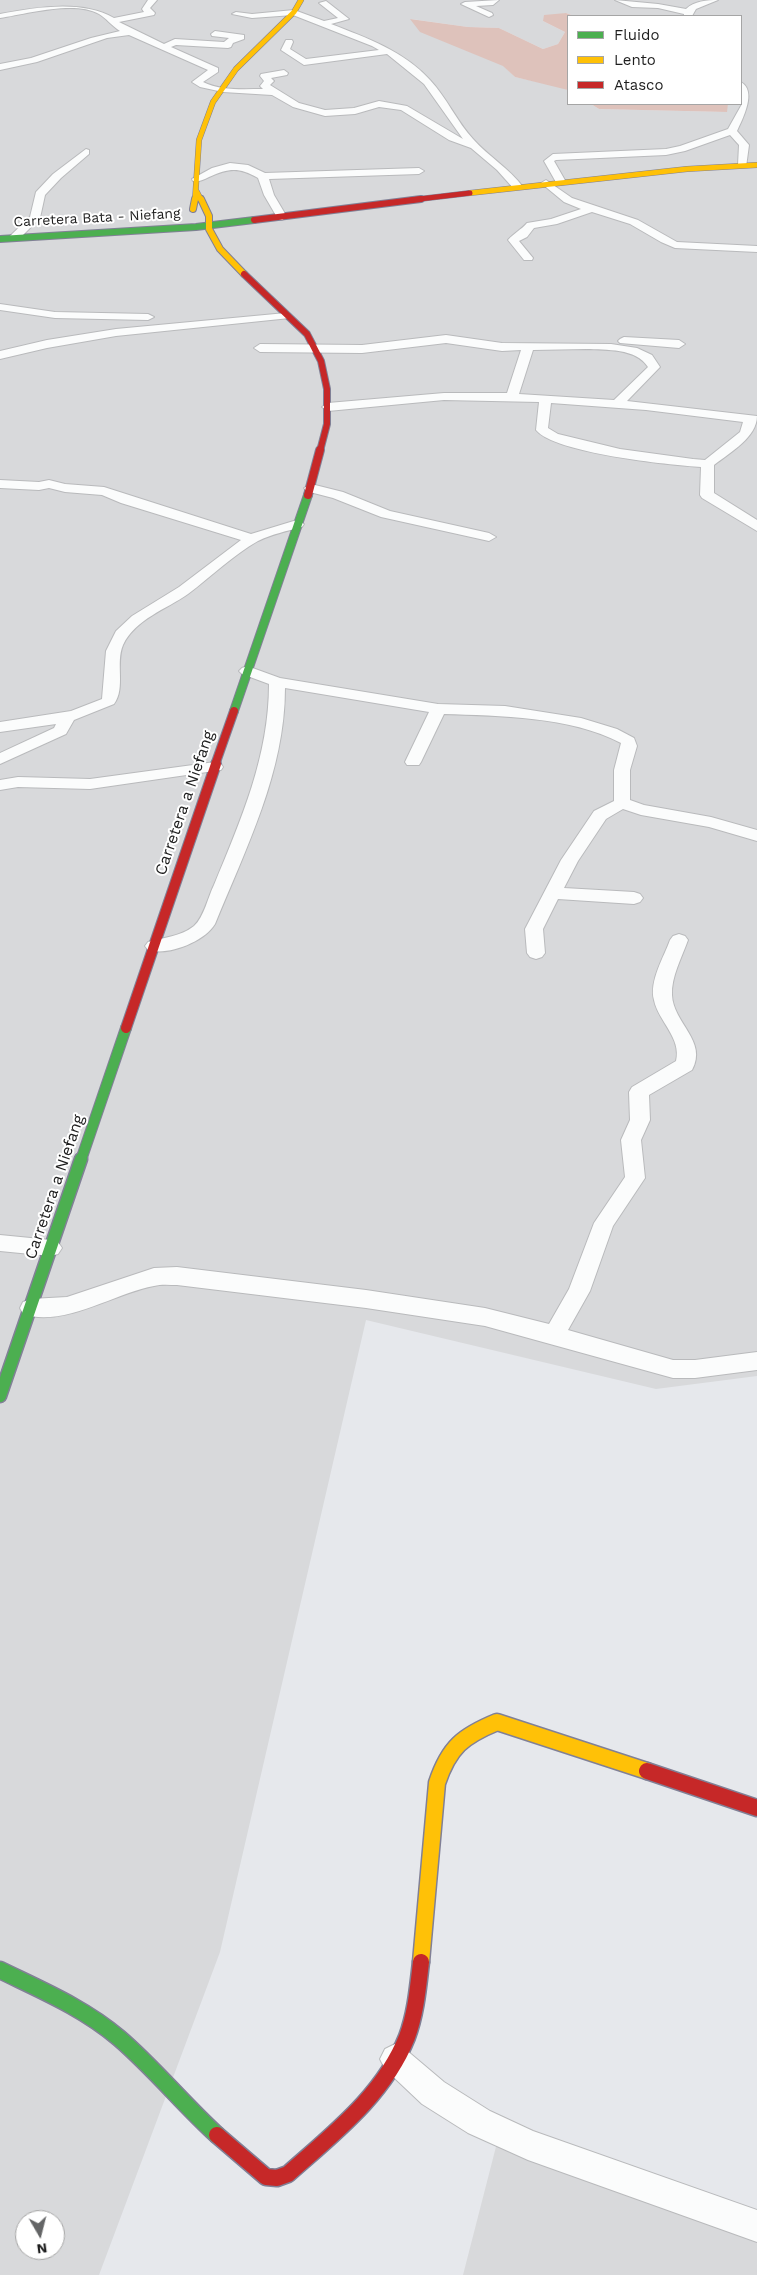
<!DOCTYPE html>
<html>
<head>
<meta charset="utf-8">
<style>
	body { margin:0 }
	#map { position:relative; width:757px; height:2275px; overflow:hidden; background:#e6e8ec; font-family:"Work Sans",sans-serif }
	canvas { display:block }
	.legend { position:absolute; left:567px; top:15px; width:175px; height:90px; box-sizing:border-box; background:#fff; border:1px solid #a5a5a5; margin:0; padding:6px 9px; list-style:none; font-size:15px; color:#1e1e1e }
	.legend li { display:flex; align-items:center; gap:10px; height:25px }
	.legend b { width:25px; border:1px solid #a5a5a5 }
	.north { position:absolute; left:15px; top:2210px; width:50px; height:50px; box-sizing:border-box; background:#fff; border:1px solid #a5a5a5; border-radius:50%; rotate:172deg; font-size:14px; font-weight:700; line-height:20px; text-align:center; color:#1e1e1e }
	.north::after { content:''; display:block; margin:auto; width:18px; height:22px; background:#646566; clip-path:polygon(50% 0,100% 100%,50% 72%,0 100%) }
</style>
</head>
<body>
<div id="map">
<canvas width="757" height="2275"></canvas>
<ul class="legend">
<li><b style="height:6px;background:#4caf50"></b>Fluido</li>
<li><b style="height:6px;background:#ffc107"></b>Lento</li>
<li><b style="height:6px;background:#c62828"></b>Atasco</li>
</ul>
<div class="north">N</div>
</div>
<script>
const c = document.querySelector('canvas').getContext('2d');
c.lineJoin = 'round';
function paint(path, color) {
  c.fillStyle = color;
  c.fill(path, 'evenodd');
}
function strokePath(path, color, width, dash) {
  c.strokeStyle = color;
  c.lineWidth = width;
  c.lineCap = dash ? 'butt' : 'round';
  c.setLineDash(dash || []);
  c.stroke(path);
}
function label(font, color, halo, rows, align = 'center') {
  c.font = font + ' "Work Sans",sans-serif';
  c.lineWidth = 4;
  c.setLineDash([]);
  c.textBaseline = 'middle';
  c.strokeStyle = halo;
  c.fillStyle = color;
  for (const [text, x, y, turn = 0] of rows) {
    c.save();
    c.translate(x, y);
    c.rotate((+turn || 0) * Math.PI / 180);
    c.textAlign = isNaN(turn) ? turn : align;
    if (halo) c.strokeText(text, 0, 0);
    c.fillText(text, 0, 0);
    c.restore();
  }
}
paint(new Path2D(`
	M0,0H757V1376L656,1389L366,1320L220,1952L99,2275H0ZM566,13L574,16H741V104H728L726,112L599,109L591,104H568V90L565,88L515,77L504,66L411,19L468,27L499,28L543,49L558,44L565,32L543,21ZM25,2220H55V2250H25Z
	M499,2135L757,2211V2275H463Z`), '#d8d9db');
paint(new Path2D(`
	M566,13L574,16H568V90L515,77L503,66L420,32L410,19L468,27L499,28L543,49L558,44L565,32L543,21L544,15Z
	M591,104H728L727,112L599,109Z`), '#dec2bb');
const street = new Path2D(`
	M148,0H157L150,8L155,13L154,15L119,22L164,44L175,39L224,42L229,38L212,36L211,34L215,31L244,35V39L233,43L231,47L228,48L176,45L171,47L218,68V72L203,82C220,91 244,89 263,89L260,86L264,81L260,76L261,74L284,70L288,73L287,75L271,78L274,81L270,85L299,103L325,110L354,108L379,101L407,106L463,139L424,84L387,54L304,65L281,50L286,40H292L293,42L290,49L306,59L379,50L372,46L293,15L252,18L232,14L236,12L252,14L294,10L324,21L338,18L319,3L326,1L349,19L331,24C367,38 404,51 430,80C447,98 457,122 473,139C489,157 509,168 523,187L522,189H514L497,170L471,148L449,140L401,110L379,107L355,114L325,116L293,107L272,95L223,92L200,87L192,82L208,70L129,35L107,38L37,62L0,70V64L31,58L91,38L120,31C112,26 106,18 99,14C75,0 26,14 0,18V14C38,7 82,0 114,18L144,12L142,9Z
	M499,0L493,5L476,6L492,13L493,15L489,17L461,4L465,2Z
	M615,0L658,4L686,9C694,1 707,0 718,0L696,9L692,16H684V14L658,8L632,7Z
	M741,82C757,91 743,118 737,131L749,145L746,167H740L738,165L739,145L730,135L685,151L666,155L556,160L554,161L566,182L561,185L557,184L544,161L553,154L666,149L680,146L728,129L742,104Z
	M86,149L89,150V154L61,178L45,195L40,218L18,240H10V236L30,217L36,192L53,174Z
	M230,163L248,165L265,173L419,168L424,171L419,174L269,179L274,195L287,217L282,220L278,219L264,195L258,178C239,167 229,168 209,177C203,180 199,182 193,181L192,179L212,168Z
	M546,180L572,198L638,220L677,242L757,246V252L675,248L661,242L630,224L592,212L557,224L534,228L527,237L519,241L533,258L532,260H524L508,240C514,233 521,230 527,223L551,219L581,209L564,202L541,183Z
	M0,304L55,312L148,314L154,317L148,320L55,318L0,310Z
	M286,313L292,316L290,318L116,336L47,348L0,359V351L47,340L116,329Z
	M446,335L502,343L611,344L637,348L652,355L660,367L627,401L757,416C757,437 731,452 714,465V493L757,520V531L702,498L700,495L701,467C669,465 554,453 536,430L539,402L444,400L328,411L322,407L328,403L444,393H507L521,350L502,351L446,343L362,353L260,352L254,348L260,344L362,345ZM586,349C606,350 636,348 648,367L614,400L519,394L533,350ZM551,403L646,410L743,422L740,432L705,460L693,459L620,449L558,434L548,428Z
	M624,337L679,340L685,344L679,348L620,343L618,341L620,339Z
	M0,480L39,482L49,480L65,484L104,487L251,534L297,520L304,524L302,527C287,531 272,534 258,541C233,555 212,576 188,594C167,609 135,619 123,645C115,663 126,688 114,704L74,720L66,734L0,764V753L54,728L56,724L0,732V722L71,711L102,699L106,651L116,631L132,616L179,587L241,540L121,503L102,495L65,492L49,488L39,490L0,488Z
	M311,484L343,492L390,511L489,533L496,537L489,541L381,517L333,498L306,491L304,488Z
	M247,666L280,678L438,704L505,706L581,718L617,729L634,738L637,746L630,770V800L644,805L711,817L757,830V841L709,827L641,815L623,809L606,819L578,861L564,888L634,892L640,894L643,898L640,902L634,904L558,899L543,929L545,953L542,957L536,959L530,957L527,953L525,929L561,860L594,811L614,801V770L621,743C569,716 500,716 444,714L421,762L419,765H407L405,762L429,712L285,688C285,772 246,848 215,924C204,942 168,956 148,950L145,946L148,942C164,937 180,937 194,926C204,917 208,897 214,885C241,820 269,756 269,684L242,674L239,671L242,668Z
	M215,762L221,764L223,767L221,770L90,789L18,787L0,790V780L18,777L90,779Z
	M679,934L685,936L688,940C682,957 671,977 672,995C673,1023 708,1041 692,1070L649,1095L650,1120L641,1140L645,1178L613,1226L590,1291L568,1330L673,1360H695L757,1352V1370L695,1378H673L485,1326L366,1308L177,1285C170,1285 161,1284 154,1286C115,1293 63,1328 23,1314L20,1308L23,1302L31,1299L67,1297L154,1268L177,1267L366,1290L485,1308L549,1324L569,1289L594,1223L625,1177L621,1140L630,1120L629,1092L632,1087L676,1061C682,1038 658,1021 654,1000C649,981 664,957 670,940L673,936Z
	M0,1235L51,1240L58,1242L62,1248L58,1254L51,1256L0,1251Z
	M395,2044L405,2049L444,2082L490,2111L533,2131L757,2210V2242L528,2160L468,2133L422,2104L385,2069L380,2059L385,2049Z`);
const fastFar4 = new Path2D(`
	M0,239L196,227L254,220`);
const fastFar3 = new Path2D(`
	M234,711L308,495`);
const fastFar2 = new Path2D(`
	M81,1160L126,1028`);
const fastFar1 = new Path2D(`
	M0,1396L81,1159`);
const fast = new Path2D(`
	M0,1970C41,1990 84,2008 119,2038C154,2068 183,2104 217,2135`);
const slowFar2 = new Path2D(`
	M197,192L201,200
	M470,193L687,169L757,165
	M195,200L199,140L213,102L236,69L294,12L301,0`);
const slowFar1 = new Path2D(`
	M201,199L209,216V229L220,249L244,274
	M193,209L195,199`);
const slow = new Path2D(`
	M421,1962L437,1783C449,1747 463,1736 497,1722L647,1771`);
const jamFar4 = new Path2D(`
	M411,200L470,193`);
const jamFar3 = new Path2D(`
	M254,220L421,199
	M244,274L307,334L321,361L327,389V424L320,451`);
const jamFar2 = new Path2D(`
	M308,495L320,450
	M215,765L234,711`);
const jamFar1 = new Path2D(`
	M126,1028L216,764`);
const jam = new Path2D(`
	M647,1771L757,1808
	M217,2135L266,2177L277,2178L288,2174C333,2134 384,2095 407,2037C416,2013 418,1987 421,1962`);
strokePath(street, '#b9babc', 2);
strokePath(fastFar4, '#818096', 8);
strokePath(fastFar3, '#818096', 10);
strokePath(fastFar2, '#818096', 12);
strokePath(fastFar1, '#818096', 15);
strokePath(fast, '#818096', 19);
strokePath(slowFar2, '#818096', 6);
strokePath(slowFar1, '#818096', 8);
strokePath(slow, '#818096', 19);
strokePath(jamFar4, '#818096', 6);
strokePath(jamFar3, '#818096', 8);
strokePath(jamFar2, '#818096', 10);
strokePath(jamFar1, '#818096', 12);
strokePath(jam, '#818096', 19);
paint(street, '#fbfcfc');
strokePath(fastFar4, '#4caf50', 6);
strokePath(fastFar3, '#4caf50', 8);
strokePath(fastFar2, '#4caf50', 10);
strokePath(fastFar1, '#4caf50', 12);
strokePath(fast, '#4caf50', 16);
strokePath(slowFar2, '#ffc107', 5);
strokePath(slowFar1, '#ffc107', 6);
strokePath(slow, '#ffc107', 16);
strokePath(jamFar4, '#c62828', 5);
strokePath(jamFar3, '#c62828', 6);
strokePath(jamFar2, '#c62828', 8);
strokePath(jamFar1, '#c62828', 10);
strokePath(jam, '#c62828', 16);
label('14px', '#1e1e1e', '#fff', [
	["Carretera Bata - Niefang",97,218,-3]
]);
label('16px', '#1e1e1e', '#fff', [
	["Carretera a Niefang",185,803,-71],
	["Carretera a Niefang",55,1187,-71]
]);
</script>
</body>
</html>
